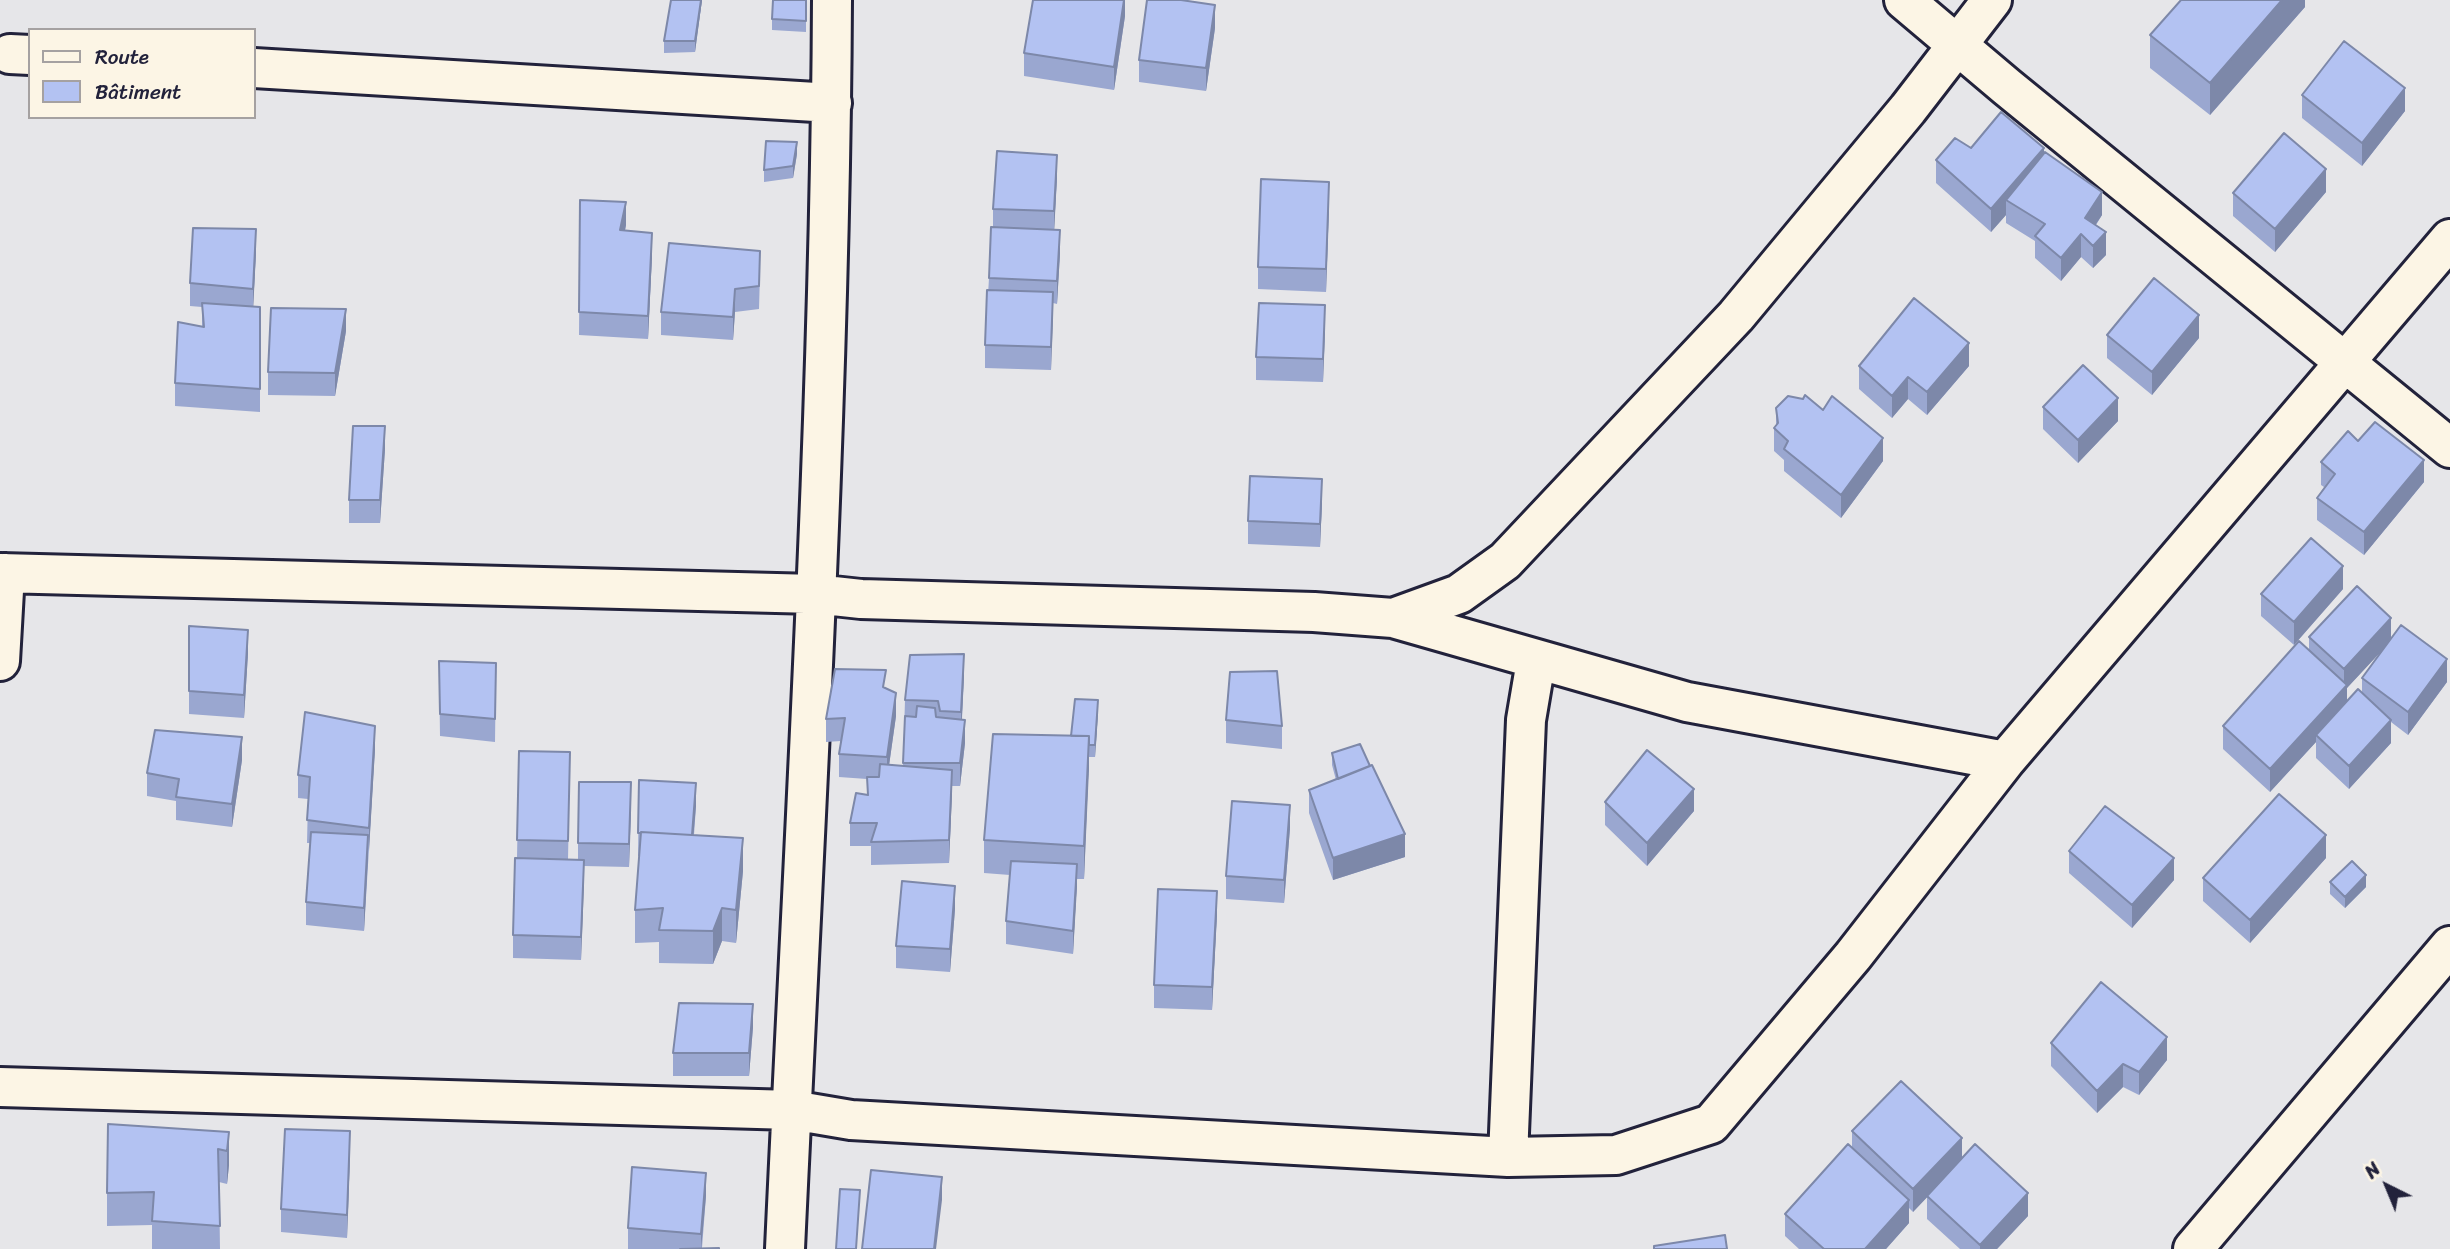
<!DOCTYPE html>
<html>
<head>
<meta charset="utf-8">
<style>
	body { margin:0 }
	#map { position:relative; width:2450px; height:1249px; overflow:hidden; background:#e6e6e9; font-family:Sriracha,sans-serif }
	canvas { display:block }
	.legend { position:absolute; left:28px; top:28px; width:228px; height:91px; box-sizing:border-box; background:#fcf5e5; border:2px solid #a5a1a1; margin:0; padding:9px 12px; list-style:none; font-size:21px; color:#22223b }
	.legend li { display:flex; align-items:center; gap:14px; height:35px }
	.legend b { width:35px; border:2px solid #a5a1a1 }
	.north { position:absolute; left:2352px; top:1151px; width:70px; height:70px; -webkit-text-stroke:5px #fcf5e5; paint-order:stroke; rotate:317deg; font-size:19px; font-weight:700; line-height:28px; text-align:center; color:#22223b }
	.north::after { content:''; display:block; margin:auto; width:24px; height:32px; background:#22223b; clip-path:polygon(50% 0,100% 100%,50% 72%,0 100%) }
</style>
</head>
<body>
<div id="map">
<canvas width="2450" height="1249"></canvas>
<ul class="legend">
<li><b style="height:9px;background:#fcf5e5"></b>Route</li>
<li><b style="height:19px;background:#b3c2f2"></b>Bâtiment</li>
</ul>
<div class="north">N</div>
</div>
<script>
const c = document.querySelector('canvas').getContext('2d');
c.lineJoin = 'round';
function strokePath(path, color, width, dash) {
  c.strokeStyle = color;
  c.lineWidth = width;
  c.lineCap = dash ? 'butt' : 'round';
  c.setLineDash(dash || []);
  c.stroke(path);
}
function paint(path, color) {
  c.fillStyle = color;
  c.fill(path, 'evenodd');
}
const minor = new Path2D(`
	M1904,0L2007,87L2450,448
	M10,54L30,55
	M254,68L832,103
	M0,573L815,594L861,599L1314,612L1393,618L1687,702L2005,761
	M1393,618L1459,594L1505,561L1736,316L1908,109L1992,0
	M0,661L5,573
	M0,1087L792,1110L851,1120L1508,1157L1616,1155L1711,1124L1853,956L2005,761L2450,239
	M1508,1157L1526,720L1536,661
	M785,1249C804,834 830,415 832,0
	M2193,1249L2450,946`);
strokePath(minor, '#22223b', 44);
strokePath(minor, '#fcf5e5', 38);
paint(new Path2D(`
	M671,0H702L695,52L664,53V41Z
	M806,0V32L772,30V19Z
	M1125,0V16L1114,90L1024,76V53Z
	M2305,0V7L2210,115L2150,68V35Z
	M1215,28L1206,91L1139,82V60Z
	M2302,95L2405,111L2362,166L2302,118Z
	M1971,148L2044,154L2102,215L2096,225L2106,255L2093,268L2081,257L2061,281L2035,258V241L2006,223V215L1991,232L1936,183V160Z
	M797,154L793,178L764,182V170Z
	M1057,177L1054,230L1060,253L1057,304L1053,303L1051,370L985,368V345L989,278L993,228V209Z
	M2326,192L2275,252L2233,216V193Z
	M580,200L626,225L625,231L652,256L648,339L579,335Z
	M1329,205L1326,292L1258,289V267Z
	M256,252L253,306L260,307V412L175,406V383L202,327V307L190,306V283Z
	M760,274L759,309L735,312L733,340L661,335V312Z
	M1325,328L1323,382L1256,380V357Z
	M346,331L335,396L268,395V372Z
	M2107,335L2199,338L2152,395L2107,358Z
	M1859,366H1969L1927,415L1908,399L1892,418L1859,389Z
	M2043,407L2118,421L2078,463L2043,429Z
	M1776,408L1883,461L1841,518L1784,471V460L1774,451V428L1776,426Z
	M2358,441L2424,482L2364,555L2317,520V498L2324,487L2321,485V462Z
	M385,449L380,523H349V500Z
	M1322,502L1320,547L1248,544V521Z
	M2343,589L2294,645L2261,616V594Z
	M189,626L248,653L244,718L189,714Z
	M2309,637L2391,638L2447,682L2408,735L2391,722V743L2349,789L2316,758V742L2270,792L2223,749V726L2309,651ZM2380,652L2362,678V693L2347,701V688Z
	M439,661L496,663L495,742L440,736Z
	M964,676L962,719L965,743L960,786H952L949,863L871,865V846H850V823L867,795V779L839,777V754L841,741L826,742V719L886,688L896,716L889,765L903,766L905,700Z
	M1098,712L1095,757H1089L1084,879H1077L1073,954L1006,944V921L1010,875L984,873V840L1071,736Z
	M1226,720L1282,726V749L1226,743Z
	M375,749L364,931L306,925V902L310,843H307L308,799L298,798V775Z
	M519,751L570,752L568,860H578V843L631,805L629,867L584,866L581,960L513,958V935L517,858Z
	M1332,753L1405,857L1333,880L1309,813V790L1336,780L1332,765Z
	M242,760L232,827L176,820V801L147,796V773Z
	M639,780L696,806L694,835L743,871L736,943L722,941L713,964L659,963V942L635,943V910L639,856H638Z
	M1605,802L1694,811L1647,866L1605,825Z
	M1290,828L1284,903L1226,899V876Z
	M2069,851L2174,880L2132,928L2069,873Z
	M2326,858L2250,943L2203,901V878Z
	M2330,882L2366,887L2345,908L2330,894Z
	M955,909L950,972L896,968V946Z
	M1217,914L1212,1010L1154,1008V985Z
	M753,1027L749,1076H673V1053Z
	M2051,1043L2167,1060L2139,1095L2123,1087L2097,1113L2051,1066Z
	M1852,1131L1962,1158L2028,1216L1997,1249H1960L1927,1219V1197L1913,1212L1909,1208V1223L1886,1249H1799L1785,1236V1214L1852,1147Z
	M229,1132V1165L227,1184L219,1182L220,1249H152V1225L107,1226V1193Z
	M350,1154L347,1238L281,1232V1209Z
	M706,1196L702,1248L719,1249H628V1228Z`), '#9aa7d0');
paint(new Path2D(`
	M701,0H702L695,52V41Z
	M1124,0H1125V16L1114,90V67Z
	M2282,0H2305V7L2210,115V83Z
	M1215,5V28L1206,91V68Z
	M2405,88V111L2362,166V143Z
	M797,142V154L793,178V166Z
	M2044,148V170L2006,200V215L1991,232V209Z
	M1057,155V177L1054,234V211Z
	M2326,169V192L2275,252V229Z
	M1329,182V205L1326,292V269Z
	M2102,192V215L2086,239L2085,218Z
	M626,202V225L620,253V230Z
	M256,229V252L253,312V289Z
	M1060,230V253L1057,304V281Z
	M2106,232V255L2093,268V246Z
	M652,233V256L648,339V316Z
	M2081,234V257L2061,281V258Z
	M735,289V312L733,340V317Z
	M1053,292V315L1051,370V347Z
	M1325,305V328L1323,382V359Z
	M346,309V331L335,396V373Z
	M2199,315V338L2152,395V372Z
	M1969,343V366L1927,415V392Z
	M1908,377V399L1892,418V396Z
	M2118,398V421L2078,463V440Z
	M385,426V449L380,523V500Z
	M1883,438V461L1841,518V495Z
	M2424,460V482L2364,555V532Z
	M1322,479V502L1320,547V524Z
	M2343,566V589L2294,645V622Z
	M2391,618V641L2347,688V707L2316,735V742L2270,792V769L2344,688V669Z
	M248,630V653L244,718V695Z
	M964,654V676L961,735V712Z
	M2447,659V682L2408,735V712Z
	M896,693V716L887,780V757Z
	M1098,700V712L1095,757V745Z
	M965,720V743L960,786V763Z
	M2391,720V743L2349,789V766Z
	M375,726V749L369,851V828Z
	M1089,736V769L1084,879V846Z
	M242,737V760L232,827V804Z
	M952,770V793L949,863V840Z
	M631,782V805L629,867V844Z
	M696,783V806L691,862V839Z
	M1694,789V811L1647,866V843Z
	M1290,805V828L1284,903V880Z
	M1405,834V857L1333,880V858Z
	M368,835V858L364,931V908Z
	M2326,835V858L2250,943V920Z
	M743,838V871L736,943V910Z
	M2174,858V880L2132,928V905Z
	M584,860V883L581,960V937Z
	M1077,864V887L1073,954V931Z
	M2366,875V887L2345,908V897Z
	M955,886V909L950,972V949Z
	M1217,891V914L1212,1010V987Z
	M722,908V941L713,964V931Z
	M753,1004V1027L749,1076V1053Z
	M2167,1037V1060L2139,1095V1072Z
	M2123,1064V1087L2097,1113V1091Z
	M350,1131V1154L347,1238V1215Z
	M229,1132V1165L227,1184V1151Z
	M1962,1138V1161L1913,1212V1189Z
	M706,1173V1196L701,1249V1234Z
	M942,1177V1200L936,1249H934Z
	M2028,1193V1216L1997,1249H1980V1245Z
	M1909,1200V1223L1886,1249H1865Z`), '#7d88a9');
const building = new Path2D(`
	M671,0H701L695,41H664Z
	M773,0H806V21L772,19Z
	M1033,0H1124L1114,67L1024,53Z
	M1147,0H1181L1215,5L1206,68L1139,60Z
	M2181,0H2282L2210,83L2150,35Z
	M2344,41L2405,88L2362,143L2302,95Z
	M2001,112L2044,148L1991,209L1936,160L1955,138L1971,148Z
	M2284,133L2326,169L2275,229L2233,193Z
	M766,141L797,142L793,166L764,170Z
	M997,151L1057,155L1054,211L993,209Z
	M2045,152L2102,192L2085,218L2106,232L2093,246L2081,234L2061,258L2035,236L2045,224L2006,200Z
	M1261,179L1329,182L1326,269L1258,267Z
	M580,200L626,202L620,230L652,233L648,316L579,312Z
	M991,227L1060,230L1057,281L989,278Z
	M193,228L256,229L253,289L190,283Z
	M669,243L760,251L759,286L735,289L733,317L661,312Z
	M2154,278L2199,315L2152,372L2107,335Z
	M987,290L1053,292L1051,347L985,345Z
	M1914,298L1969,343L1927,392L1908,377L1892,396L1859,366Z
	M202,303L260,307V389L175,383L178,322L204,327Z
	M1259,303L1325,305L1323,359L1256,357Z
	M271,308L346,309L335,373L268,372Z
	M2083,365L2118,398L2078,440L2043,407Z
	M1805,395L1823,410L1832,396L1883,438L1841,495L1784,449L1788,441L1774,428L1778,423L1776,408L1788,396L1803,399Z
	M2375,422L2424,460L2364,532L2317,498L2335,474L2321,462L2348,431L2358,441Z
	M353,426H385L380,500H349Z
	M1250,476L1322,479L1320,524L1248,521Z
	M2311,538L2343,566L2294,622L2261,594Z
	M2357,586L2391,618L2344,669L2309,637Z
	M2401,625L2447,659L2408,712L2362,678Z
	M189,626L248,630L244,695L189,691Z
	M2299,641L2347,685L2270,769L2223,726Z
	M964,654L961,712L940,711L938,701L905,700L910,655Z
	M439,661L496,663L495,719L440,714Z
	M835,669L886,670L883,687L896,693L887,757L839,754L845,718L826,719Z
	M1277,671L1282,726L1226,720L1230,672Z
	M2358,689L2391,720L2349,766L2316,735Z
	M1075,699L1098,700L1095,745H1089V736H1071Z
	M917,706L935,708L936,717L965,720L960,763H903L905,716L916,717Z
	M305,712L375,726L369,828L307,820L310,777L298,775Z
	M155,730L242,737L232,804L176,797L179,779L147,773Z
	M993,734L1089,736L1084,846L984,840Z
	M1360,744L1370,766L1338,779L1332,753Z
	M1647,750L1694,789L1647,843L1605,802Z
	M519,751L570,752L568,841L517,840Z
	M880,764L952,770L949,840L871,842L877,823H850L856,793L868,795L867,777H879Z
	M1372,765L1405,834L1333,858L1309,790Z
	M639,780L696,783L692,835L641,832V833H638Z
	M579,782H631L629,844L578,843Z
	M2279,794L2326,835L2250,920L2203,878Z
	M1232,801L1290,805L1284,880L1226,876Z
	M2105,806L2174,858L2132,905L2069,851Z
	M311,832L368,835L364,908L306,902Z
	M641,832L743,838L736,910L722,908L713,931L659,930L663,908L635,910Z
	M515,858L584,860L581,937L513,935Z
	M1011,861L1077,864L1073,931L1006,921Z
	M2352,861L2366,875L2345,897L2330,882Z
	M902,881L955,886L950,949L896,946Z
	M1158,889L1217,891L1212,987L1154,985Z
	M2101,982L2167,1037L2139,1072L2123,1064L2097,1091L2051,1043Z
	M679,1003L753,1004L749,1053H673Z
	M1901,1081L1962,1138L1913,1189L1852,1131Z
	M108,1124L229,1132L227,1151L218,1149L220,1226L152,1221L154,1192L107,1193Z
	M285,1129L350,1131L347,1215L281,1209Z
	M1848,1144L1909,1200L1865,1249H1824L1785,1214Z
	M1975,1144L2028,1193L1980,1245L1927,1196Z
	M632,1167L706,1173L701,1234L628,1228Z
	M871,1170L942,1177L934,1249H862Z
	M840,1189L860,1190L856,1249H836Z
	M1725,1235L1727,1249H1654V1246Z
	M719,1248V1249H680Z`);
paint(building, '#b3c2f2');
strokePath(building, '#7d88a9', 2);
</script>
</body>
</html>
